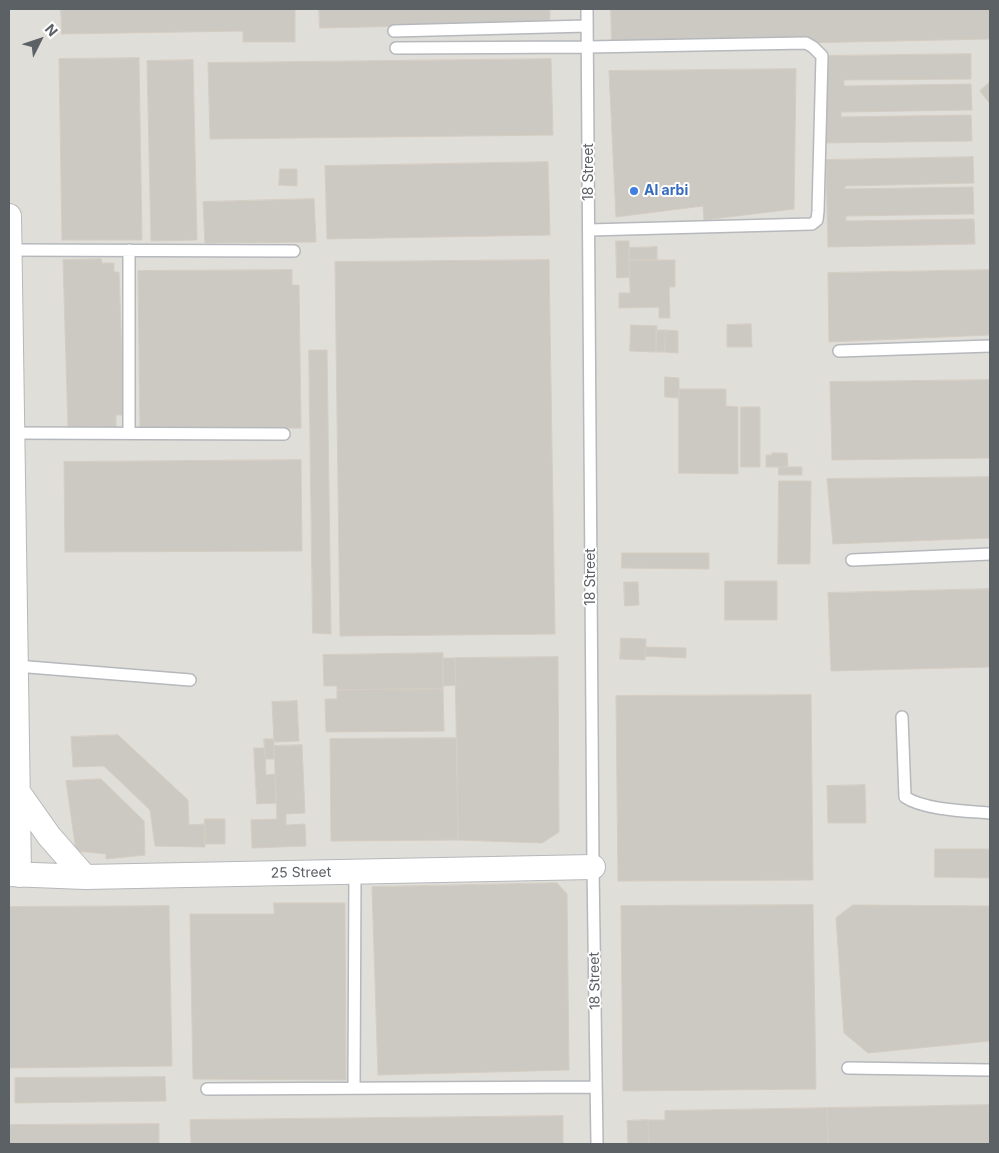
<!DOCTYPE html>
<html>
<head>
<meta charset="utf-8">
<style>
	body { margin:0 }
	#map { position:relative; width:999px; height:1153px; overflow:hidden; background:#efece4; font-family:Inter,sans-serif }
	canvas { display:block }
	.frame { position:absolute; inset:0; border:10px solid #5c6165; pointer-events:none }
	.north { position:absolute; left:15px; top:15px; width:50px; height:50px; -webkit-text-stroke:4px #fff; paint-order:stroke; rotate:49deg; font-size:14px; font-weight:700; line-height:20px; text-align:center; color:#5c6165 }
	.north::after { content:''; display:block; margin:auto; width:18px; height:22px; background:#5c6165; clip-path:polygon(50% 0,100% 100%,50% 72%,0 100%) }
</style>
</head>
<body>
<div id="map">
<canvas width="999" height="1153"></canvas>
<div class="frame"></div>
<div class="north">N</div>
</div>
<script>
const c = document.querySelector('canvas').getContext('2d');
c.lineJoin = 'round';
function paint(path, color) {
  c.fillStyle = color;
  c.fill(path, 'evenodd');
}
function strokePath(path, color, width, dash) {
  c.strokeStyle = color;
  c.lineWidth = width;
  c.lineCap = dash ? 'butt' : 'round';
  c.setLineDash(dash || []);
  c.stroke(path);
}
function label(font, color, halo, rows, align = 'center') {
  c.font = font + ' Inter,sans-serif';
  c.lineWidth = 4;
  c.setLineDash([]);
  c.textBaseline = 'middle';
  c.strokeStyle = halo;
  c.fillStyle = color;
  for (const [text, x, y, turn = 0] of rows) {
    c.save();
    c.translate(x, y);
    c.rotate((+turn || 0) * Math.PI / 180);
    c.textAlign = isNaN(turn) ? turn : align;
    if (halo) c.strokeText(text, 0, 0);
    c.fillText(text, 0, 0);
    c.restore();
  }
}
paint(new Path2D(`
	M9,9H990V1144H9Z`), '#e0ded8');
const building = new Path2D(`
	M61,9H295V42H243V31L62,34Z
	M319,9H550V23L320,28Z
	M611,9H990V39L612,47Z
	M971,54V79L844,80V86L971,84L972,110L841,112V117L971,115L972,141L824,143L822,56Z
	M139,58L142,240H62L59,59Z
	M551,59L553,135L210,139L208,63Z
	M193,60L197,240L151,241L147,61Z
	M796,69L794,209L704,220L703,206L616,217L609,71Z
	M990,82V104L980,91Z
	M973,157L974,183L845,186V189L973,187L974,214L846,216V221L974,219L975,244L828,247L826,160Z
	M548,162L550,235L327,239L325,166Z
	M280,169H297V186L279,185Z
	M314,199L316,242L205,243L203,202Z
	M616,241H629L630,277L617,278Z
	M657,247V260H629V248Z
	M101,259L102,263H114V272H119L124,415H116V432H103V426L68,428L63,260Z
	M549,260L555,634L340,636L335,262Z
	M629,260H675V287H669L670,318H659V307L619,308V293H630Z
	M292,270V285H299L301,428L140,429L138,271Z
	M990,270V335L829,342L828,273Z
	M751,324L752,347H727V325Z
	M631,325L657,326L656,352L630,351Z
	M656,330H666L665,352H656Z
	M666,330L678,331V353L665,352Z
	M309,350H327L331,634L313,633Z
	M665,377L679,378V398L665,397Z
	M990,380V458L832,460L830,382Z
	M679,389H726V406L738,407V474L679,473Z
	M741,407H760V467H741Z
	M772,453H787L788,467H766V455H772Z
	M301,460L302,551L65,552L64,462Z
	M779,467H802V475H779Z
	M990,477V538L833,544L827,479Z
	M779,481H811L810,564H778Z
	M622,553H709V569L622,568Z
	M725,581H777V620H725Z
	M624,582H638L639,605L625,606Z
	M990,589V667L831,671L828,593Z
	M621,638L646,639L645,660L620,659Z
	M646,647L686,648V658L645,656Z
	M443,653V689L337,690V686H324L323,655Z
	M558,657L559,832L542,843L458,840L455,658Z
	M443,658H455L456,685L443,686Z
	M443,689L444,731L326,732L325,699H337V690Z
	M811,695L813,880L618,881L616,696Z
	M297,701L299,741L274,742L272,702Z
	M118,735L188,800L189,825L205,824V847L155,846L150,810L104,766L73,767L71,737Z
	M457,738L458,840L331,841L330,739Z
	M264,739H274V759H266Z
	M302,745L305,813L286,814V825L305,824L306,846L252,848L251,820L277,819L274,746Z
	M254,748H265L266,775L275,774L276,803L257,804Z
	M101,779L144,821L145,855L106,859V854L76,851L66,781Z
	M865,785L866,823H828L827,786Z
	M205,819H225V844H205Z
	M935,849H990V878L935,877Z
	M557,883L567,894L569,1070L378,1075L372,887Z
	M274,903H345L346,1080L193,1079L190,914H274Z
	M813,905L816,1089L623,1091L621,906Z
	M853,905L990,906V1041L868,1053L844,1033L836,918Z
	M169,906L172,1066L9,1068V907Z
	M165,1077L166,1101L15,1103V1078Z
	M990,1105V1144H828L827,1108Z
	M827,1108L828,1144H649L648,1120H665V1111Z
	M563,1116V1144H191L190,1120Z
	M648,1120L649,1144H628L627,1121Z
	M159,1124V1144H9V1125Z`);
paint(building, '#ccc9c3');
strokePath(building, '#d5cdc2', 1);
const service = new Path2D(`
	M587,9L593,867L597,1144
	M394,31L587,26
	M396,48L588,47L806,43L813,47L822,56L818,211L817,220L812,224L589,230
	M9,250L294,251
	M129,250V433
	M839,351L990,346
	M12,433L284,434
	M852,560L990,554
	M16,666L190,680
	M902,717L905,797C924,810 967,811 990,813
	M848,1068L990,1070
	M354,1088L355,872
	M207,1089L596,1087`);
const minor = new Path2D(`
	M9,216L19,875
	M16,794L18,792L49,836L85,877
	M9,874L85,877L593,867`);
strokePath(service, '#b5b8bc', 14);
strokePath(minor, '#b5b8bc', 26);
strokePath(service, '#fff', 11);
strokePath(minor, '#fff', 24);
for (const [x, y, r, color] of [
	[634,191,5,"#3f7fe0"]
]) {
  const dot = new Path2D();
  dot.arc(x, y, r, 0, 2 * Math.PI);
  c.fillStyle = color;
  c.fill(dot);
  strokePath(dot, '#fff', 2);
}
label('14px', '#5c6165', '#fff', [
	["18 Street",589,172,-90],
	["18 Street",591,577,-90],
	["25 Street",301,873,-1],
	["18 Street",595,981,-91]
]);
label('bold 14px', '#366cbe', '#fff', [
	["Al arbi",644,191]
], 'left');
</script>
</body>
</html>
